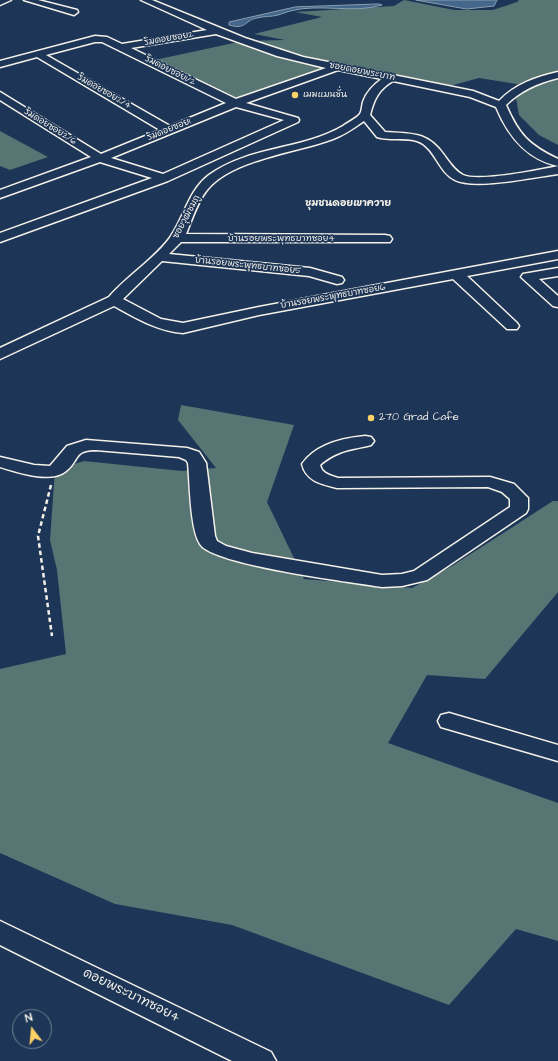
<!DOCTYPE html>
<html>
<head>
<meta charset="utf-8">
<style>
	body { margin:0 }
	#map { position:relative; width:558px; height:1061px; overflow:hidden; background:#1d3557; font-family:"Architects Daughter",sans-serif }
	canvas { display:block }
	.north { position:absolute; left:12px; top:1009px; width:40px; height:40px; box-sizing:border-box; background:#1d3557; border:1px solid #738091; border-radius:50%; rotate:344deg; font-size:11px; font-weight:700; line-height:16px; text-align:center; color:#f4f1e8 }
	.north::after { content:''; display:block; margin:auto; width:14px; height:18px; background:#ffd166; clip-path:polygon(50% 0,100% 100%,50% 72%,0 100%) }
</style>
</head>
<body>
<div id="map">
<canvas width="558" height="1061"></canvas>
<div class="north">N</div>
</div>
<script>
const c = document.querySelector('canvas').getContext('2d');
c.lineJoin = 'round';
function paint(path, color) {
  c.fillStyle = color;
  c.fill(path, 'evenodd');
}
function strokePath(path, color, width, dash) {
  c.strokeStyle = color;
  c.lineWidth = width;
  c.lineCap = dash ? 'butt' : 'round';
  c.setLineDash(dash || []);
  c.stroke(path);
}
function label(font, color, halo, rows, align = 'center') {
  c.font = font + ' "Architects Daughter","Playpen Sans Thai",sans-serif';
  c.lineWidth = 3.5;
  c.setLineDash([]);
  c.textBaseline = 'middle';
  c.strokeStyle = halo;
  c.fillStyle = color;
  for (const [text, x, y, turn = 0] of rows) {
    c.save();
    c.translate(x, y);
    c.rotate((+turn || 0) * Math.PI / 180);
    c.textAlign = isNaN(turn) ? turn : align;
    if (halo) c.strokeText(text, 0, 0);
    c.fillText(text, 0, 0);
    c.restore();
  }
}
paint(new Path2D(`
	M404,0L454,10H493L517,2L519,0H558V145L539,135L519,115L516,98L534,82L523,85L479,78L442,88L339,67L235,103L150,61L243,41L285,40L254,34L322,17L295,12L394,6Z
	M0,131L48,157L10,170L0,166Z
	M181,405L294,425L267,502L304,579L412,588L452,566L553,501H558V592L485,679L427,675L388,743L558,803V941L516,929L449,1005L232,925L115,904L0,853V669L66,654L57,570L50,540L55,470L84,461L182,471L216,468L178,420Z`), '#577573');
const water = new Path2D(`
	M416,0H497L494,6L467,9Z
	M379,4L382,5C353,14 320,3 290,11C286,12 282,14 278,15C271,17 264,16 257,18C243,21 247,30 229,25V22L295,7Z`);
paint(water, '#44678b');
strokePath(water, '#8a9eb0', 1);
const minor = new Path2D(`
	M0,0H11L0,5Z
	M24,0H38L77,10L78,12L74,15Z
	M141,0H152L245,38L303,57L473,91L499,101C515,84 536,77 558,72V78C538,83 521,90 506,105C519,135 529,145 558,159V174C535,177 475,190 455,180C438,172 435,147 417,141C404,137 390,141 377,137L364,121C354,128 344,135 333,139C296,153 232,159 207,190C197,202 192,220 186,234L385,235L390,236L392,239L390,242H181L169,254L310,268L342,277L344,280L342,283L337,284L309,276L162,261L123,299L161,319L183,323L259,307L558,251V259L467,276L517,323L519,326L517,329H507L453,279L259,315L183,333C157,331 136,318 114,306L0,359V348L109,297C127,276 157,257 171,236C185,215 189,190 209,175C249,146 302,150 343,126C347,123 357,118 360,114C362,111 362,105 363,102C366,93 374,84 382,79L338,70L246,103L298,118L299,120L298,122L168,181L0,242V233L152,178L100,162L0,198V190L91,157L0,100V92L101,154L160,130L37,57L0,67V61L95,36L107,37L122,44L207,30ZM216,34L277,56L326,68L236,99L131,48ZM95,42H102L226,103L170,126L46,55ZM393,81L470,97L496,107C508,136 526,159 558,166C539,170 479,182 463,175C455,171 449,162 444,155C427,131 411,134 385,132L370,115C374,99 379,89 393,81ZM236,107L284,120L163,174L111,158Z
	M558,268V276L539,279L558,296V307L553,306L521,277L523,274Z
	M365,436L371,437L374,441L371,445C351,450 337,450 320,465C322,474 330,475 338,478L490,477L514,484L528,498V509L526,513L427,580L402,586L382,587C352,582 212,565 200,544C190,529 190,483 188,463L186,460L179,457L96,450C73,450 80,460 66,471C50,484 17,472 0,467V457L34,465L50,466L67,446L86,440L187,448L199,452L206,463L215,536L217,541L226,546L252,553L382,575L402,574L414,571L510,507V499L502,492L488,487L337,488C321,484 306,481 302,464C316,444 343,438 365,436Z
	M449,713L558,745V761L441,727L438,721L441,715Z
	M0,921L271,1052L276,1061H232L0,945Z`);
strokePath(minor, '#f4f1e8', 3);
strokePath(new Path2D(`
	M51,485L38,536L52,636`), '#f4f1e8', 2.5, [4.5, 3]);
paint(minor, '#1d3557');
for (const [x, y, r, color] of [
	[295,95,4,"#ffd166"],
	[371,418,4,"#ffd166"]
]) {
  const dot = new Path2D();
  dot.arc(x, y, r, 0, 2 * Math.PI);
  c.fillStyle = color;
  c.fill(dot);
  strokePath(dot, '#1d3557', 1.5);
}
label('9px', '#f4f1e8', '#1d3557', [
	["ริมดอยซอย2",169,39,-10],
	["ริมดอยซอย1/2",170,71,27],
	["ซอยดอยพระบาท",362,72,11],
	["ริมดอยซอย2/4",104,92,30],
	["ริมดอยซอย2/6",50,127,32],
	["ริมดอยซอย1",169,130,-22],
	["ซอยวุฒิชมภู",187,217,-62],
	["บ้านรอยพระพุทธบาทซอย4",281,239],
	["บ้านรอยพระพุทธบาทซอย5",248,266,6],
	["บ้านรอยพระพุทธบาทซอย6",333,297,-10]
]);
label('9px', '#f4f1e8', '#1d3557', [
	["เมฆแมนชั่น",303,95]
], 'left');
label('bold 10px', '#f4f1e8', '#1d3557', [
	["ชุมชนดอยเขาควาย",348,204]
]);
label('11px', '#f4f1e8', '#1d3557', [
	["270 Grad Cafe",379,418]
], 'left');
label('13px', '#f4f1e8', '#1d3557', [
	["ดอยพระบาทซอย4",131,996,26]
]);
</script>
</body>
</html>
